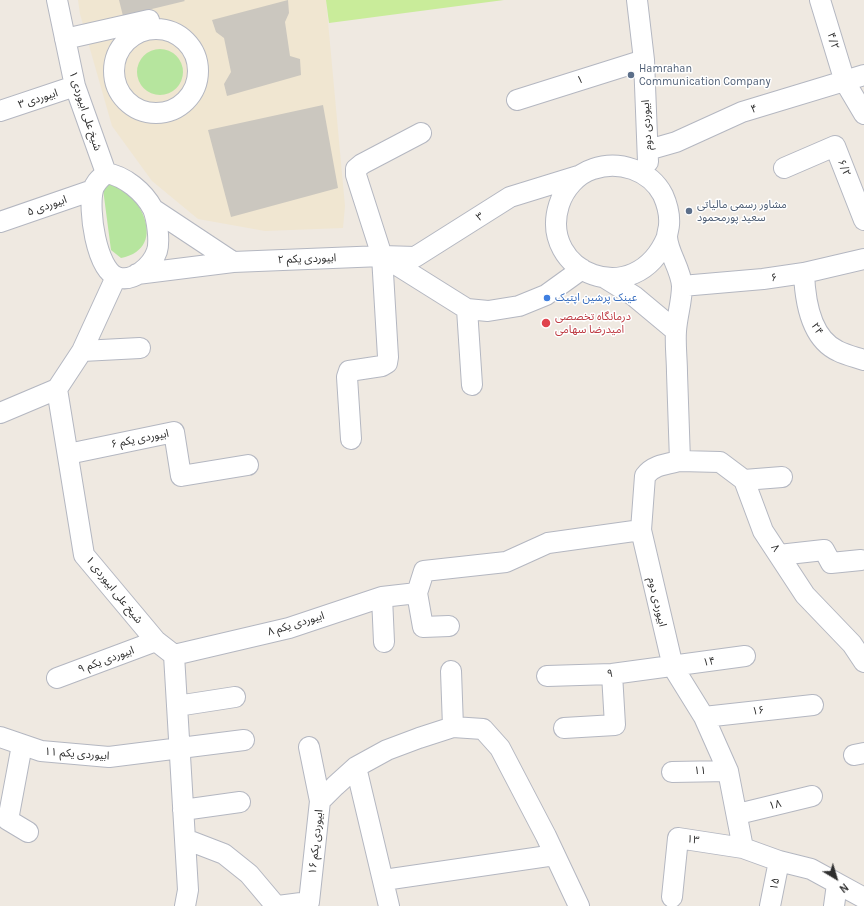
<!DOCTYPE html>
<html>
<head>
<meta charset="utf-8">
<style>
	body { margin:0 }
	#map { position:relative; width:864px; height:906px; overflow:hidden; background:#efe9e1; font-family:Karla,sans-serif }
	canvas { display:block }
	.north { position:absolute; left:816px; top:858px; width:40px; height:40px; -webkit-text-stroke:3px #fff; paint-order:stroke; rotate:142deg; font-size:11px; font-weight:700; line-height:16px; text-align:center; color:#2e2e2e }
	.north::after { content:''; display:block; margin:auto; width:14px; height:18px; background:#2e2e2e; clip-path:polygon(50% 0,100% 100%,50% 72%,0 100%) }
</style>
</head>
<body>
<div id="map">
<canvas width="864" height="906"></canvas>
<div class="north">N</div>
</div>
<script>
const c = document.querySelector('canvas').getContext('2d');
c.lineJoin = 'round';
function paint(path, color) {
  c.fillStyle = color;
  c.fill(path, 'evenodd');
}
function strokePath(path, color, width, dash) {
  c.strokeStyle = color;
  c.lineWidth = width;
  c.lineCap = dash ? 'butt' : 'round';
  c.setLineDash(dash || []);
  c.stroke(path);
}
function label(font, color, halo, rows, align = 'center') {
  c.font = font + ' Karla,"Noto Sans Arabic",sans-serif';
  c.lineWidth = 3;
  c.setLineDash([]);
  c.textBaseline = 'middle';
  c.strokeStyle = halo;
  c.fillStyle = color;
  for (const [text, x, y, turn = 0] of rows) {
    c.save();
    c.translate(x, y);
    c.rotate((+turn || 0) * Math.PI / 180);
    c.textAlign = isNaN(turn) ? turn : align;
    if (halo) c.strokeText(text, 0, 0);
    c.fillText(text, 0, 0);
    c.restore();
  }
}
paint(new Path2D(`
	M78,0H326L345,206L343,228L265,231L198,219L152,181L112,126L80,14Z`), '#f0e6d1');
paint(new Path2D(`
	M137 72a23 23 0 1 1 46 0a23 23 0 1 1-46 0Z
	M106,183C137,185 172,248 121,258L111,250L103,189Z`), '#b6e59e');
paint(new Path2D(`
	M326,0H504L329,23Z`), '#c9ec9a');
paint(new Path2D(`
	M119,0H184L185,1L123,16Z
	M288,0L289,13L285,22L290,56L300,59L301,75L227,96L224,84L231,72L224,38L216,32L212,20Z
	M323,105L338,188L231,217L208,130Z`), '#cbc7bf');
const minor = new Path2D(`
	M57,0L75,86L106,173
	M637,0L644,60L648,162
	M820,0L845,82L864,114
	M114 71a42 42 0 1 1 84 0a42 42 0 1 1-84 0Z
	M65,39L149,20
	M517,100L644,60
	M0,111L75,86
	M648,150L676,142L742,112L864,75
	M784,168L835,146L864,220
	M106,173C125,176 144,192 153,209C157,219 160,241 157,251C152,266 133,283 117,277C96,269 88,209 93,190C95,182 101,178 106,173Z
	M153,209L233,262
	M0,222L93,190
	M667,237C635,313 538,272 559,205C564,189 577,174 593,169C619,160 650,170 663,195C667,204 670,214 669,225C669,228 667,233 667,237C668,253 681,269 682,286C682,301 677,316 676,331C675,345 677,359 677,373C678,403 679,432 680,461C667,464 653,465 645,476L641,530L673,667L704,717L728,771L743,848L779,861L811,869L864,898
	M384,257L467,309L488,311L519,306L546,295L582,269
	M804,273C805,300 810,338 838,351C846,355 855,357 864,360
	M137,274L233,262L382,256L415,257L510,197L578,176
	M116,277L82,351L57,389L84,555L156,641L174,655L188,890L185,906
	M605,278L634,296L676,331
	M682,286L763,279L804,273L864,259
	M467,309L472,385
	M82,351L140,348
	M0,413L57,389
	M351,439L347,377L349,371L382,366L387,363L388,357L382,256L356,175V169L362,164L421,133
	M68,454L174,432L181,476L248,465
	M680,461L720,462L744,480L763,531L805,595L852,644L864,662
	M744,480L782,477
	M779,555L824,550L831,563L861,560
	M382,597L384,642
	M449,626L423,627L417,593L424,571L506,562L548,543L641,530
	M174,655L289,628L382,597L417,593
	M451,671L453,727
	M547,676L612,674L745,656
	M57,678L156,641
	M177,706L235,697
	M704,717L813,705
	M564,728L615,725L612,674
	M0,737L41,751L109,757L244,740
	M22,745L8,820L28,832
	M309,747L320,801
	M854,755L864,753
	M356,767L389,906
	M672,772L728,771
	M183,810L240,802
	M738,814L812,796
	M185,839L224,854L249,874L276,906
	M384,880L555,855
	M672,897L678,838L743,848
	M278,906L309,902L320,801L335,786L356,767L387,750L419,738L453,727L483,729L500,748L546,836L579,906
	M770,906L779,861
	M834,906L837,884`);
strokePath(minor, '#b4b7c1', 22);
strokePath(minor, '#fff', 20);
for (const [x, y, r, color] of [
	[631,75,4,"#5c6f8a"],
	[689,211,4,"#5c6f8a"],
	[547,298,4,"#3f7fe0"],
	[546,323,5,"#e0444e"]
]) {
  const dot = new Path2D();
  dot.arc(x, y, r, 0, 2 * Math.PI);
  c.fillStyle = color;
  c.fill(dot);
  strokePath(dot, '#fff', 1.5);
}
label('11px', '#2e2e2e', '#fff', [
	["۴/۲",833,41,73],
	["۱",580,80,-18],
	["۳ ابیوردی",38,99,-18],
	["۴",754,109,-17],
	["شیخ علی ابیوردی ۱",85,111,72],
	["ابیوردی دوم",647,125,-93],
	["۶/۲",844,168,68],
	["۵ ابیوردی",47,206,-19],
	["۳",480,217,-33],
	["۲ ابیوردی یکم",307,259,-2],
	["۶",774,278,-9],
	["۲۴",817,329,59],
	["۶ ابیوردی یکم",140,439,-11],
	["۸",775,548,55],
	["شیخ علی ابیوردی ۱",114,590,51],
	["ابیوردی دوم",657,602,77],
	["۸ ابیوردی یکم",296,624,-17],
	["۹ ابیوردی یکم",106,660,-20],
	["۱۴",709,662,-9],
	["۹",610,674,-4],
	["۱۶",758,711,-7],
	["۱۱ ابیوردی یکم",77,754,4],
	["۱۱",700,771],
	["۱۸",775,805,-13],
	["۱۳",693,840,9],
	["۱۶ ابیوردی یکم",316,842,-84],
	["۱۵",775,884,-78]
]);
label('11px', '#4e5e75', '#fff', [
	["Hamrahan",639,69],
	["Communication Company",639,82],
	["مشاور رسمی مالیاتی",697,205],
	["سعید پورمحمود",697,218]
], 'left');
label('11px', '#366cbe', '#fff', [
	["عینک پرشین اپتیک",555,298]
], 'left');
label('11px', '#be3a42', '#fff', [
	["درمانگاه تخصصی",555,317],
	["امیدرضا سهامی",555,330]
], 'left');
</script>
</body>
</html>
